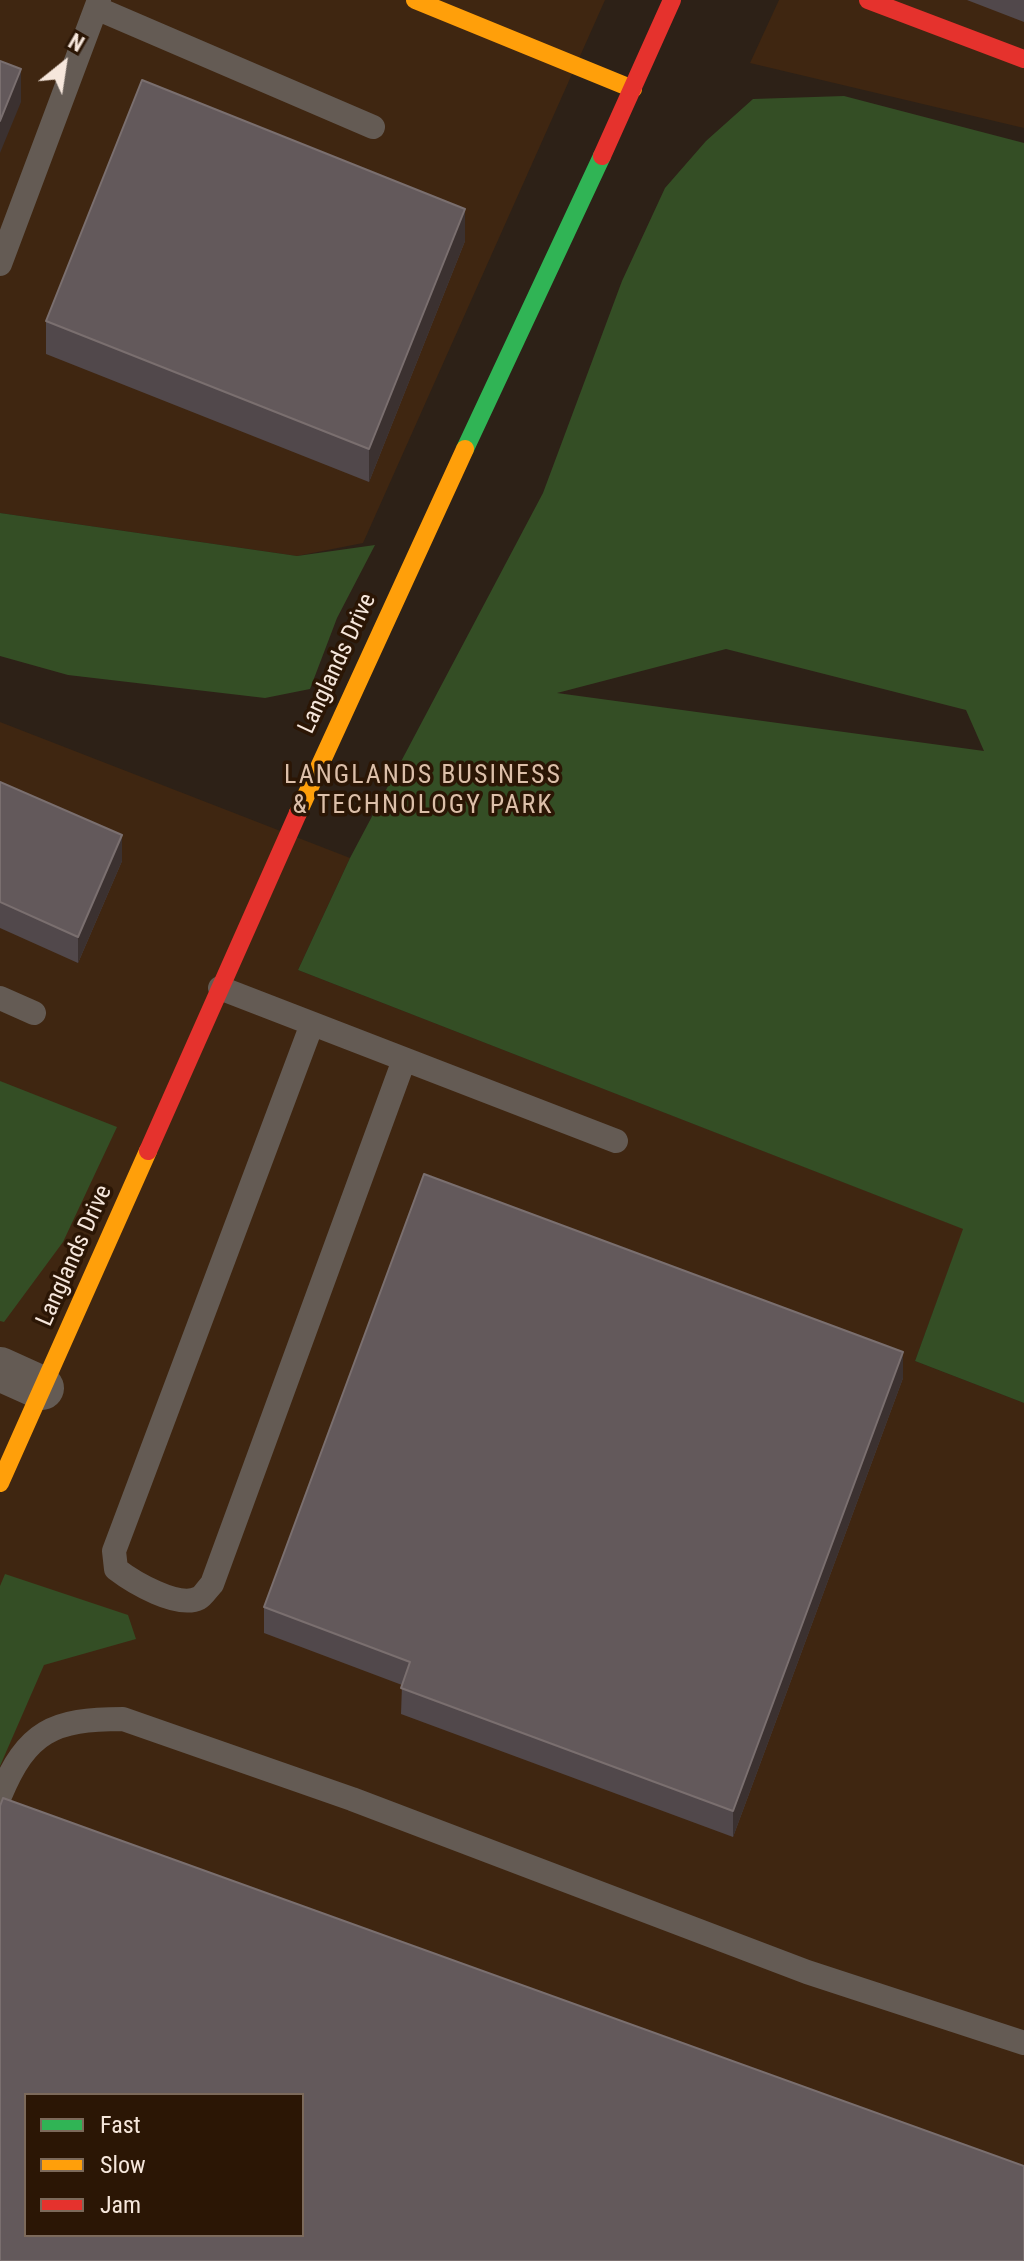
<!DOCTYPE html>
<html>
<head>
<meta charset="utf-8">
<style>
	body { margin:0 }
	#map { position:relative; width:1024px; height:2261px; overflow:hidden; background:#2d2117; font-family:"Roboto Condensed",sans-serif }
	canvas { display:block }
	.legend { position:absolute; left:24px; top:2093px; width:280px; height:144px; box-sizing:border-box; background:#2b1605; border:2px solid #7c6a5b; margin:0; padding:10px 14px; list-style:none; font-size:24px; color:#f6e7dc }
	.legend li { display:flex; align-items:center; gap:16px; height:40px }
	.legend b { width:40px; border:2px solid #7c6a5b }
	.north { position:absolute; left:24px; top:24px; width:80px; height:80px; -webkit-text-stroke:6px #2b1605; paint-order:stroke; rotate:30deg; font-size:22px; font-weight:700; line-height:32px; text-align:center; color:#f6e7dc }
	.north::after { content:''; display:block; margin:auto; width:28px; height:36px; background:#f6e7dc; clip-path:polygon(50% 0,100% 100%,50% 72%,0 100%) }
</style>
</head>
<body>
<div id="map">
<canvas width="1024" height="2261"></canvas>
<ul class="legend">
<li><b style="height:10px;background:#30b455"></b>Fast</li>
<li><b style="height:10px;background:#ff9f0a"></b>Slow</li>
<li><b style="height:10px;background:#e5322d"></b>Jam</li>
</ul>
<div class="north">N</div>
</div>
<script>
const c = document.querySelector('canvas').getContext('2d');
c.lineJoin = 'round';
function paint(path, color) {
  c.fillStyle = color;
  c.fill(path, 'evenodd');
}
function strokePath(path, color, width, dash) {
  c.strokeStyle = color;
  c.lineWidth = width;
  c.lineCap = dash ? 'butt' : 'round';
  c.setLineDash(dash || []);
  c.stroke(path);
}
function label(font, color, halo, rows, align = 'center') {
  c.font = font + ' "Roboto Condensed",sans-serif';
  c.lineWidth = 7;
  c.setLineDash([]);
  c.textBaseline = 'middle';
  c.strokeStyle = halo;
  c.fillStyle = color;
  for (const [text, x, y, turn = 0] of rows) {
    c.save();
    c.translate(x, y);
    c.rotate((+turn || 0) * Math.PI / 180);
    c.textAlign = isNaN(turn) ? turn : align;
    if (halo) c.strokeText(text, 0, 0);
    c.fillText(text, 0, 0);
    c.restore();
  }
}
paint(new Path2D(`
	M0,0H605L363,543L297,556L0,513Z
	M779,0H1024V128L750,63Z
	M0,722L350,858L298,970L964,1229L915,1361L1024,1403V2261H0ZM26,2095H302V2235H26Z`), '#3f2611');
paint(new Path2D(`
	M844,96L1024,143V1403L915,1361L963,1229L298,970L350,858L543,493L622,281L665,188L706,141L753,99ZM726,649L966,710L984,751L557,693Z
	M0,513L297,556L375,545L337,618L310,689L265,698L68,675L0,656Z
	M0,1081L117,1127L63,1242L4,1322L0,1321Z
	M5,1574L128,1615L136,1639L44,1665L0,1766V1586Z`), '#344e25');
strokePath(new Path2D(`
	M96,8L373,127
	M0,264L99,0
	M220,988L616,1141
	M0,998L34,1013
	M312,1024L114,1551L116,1569C133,1582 178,1609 199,1598C203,1596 208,1588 212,1584L404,1060
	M0,1796C27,1731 53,1719 123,1719L352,1799L807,1972L1024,2043`), '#645b54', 24);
strokePath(new Path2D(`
	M0,1369L42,1388`), '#645b54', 44);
strokePath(new Path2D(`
	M465,449L602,156`), '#30b455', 18);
strokePath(new Path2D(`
	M415,0L633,89
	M298,813L465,449
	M0,1483L148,1151`), '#ff9f0a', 18);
strokePath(new Path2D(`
	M868,0L1024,59
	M602,156L672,0
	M148,1151L298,813`), '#e5322d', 18);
paint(new Path2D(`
	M967,0H1024V22Z
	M465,241L369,482L46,354V321Z
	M0,782L122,861L78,963L0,928Z
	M903,1378L733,1837L401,1714L402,1685L264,1633V1607Z`), '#51484b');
paint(new Path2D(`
	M21,69V102L0,153V121Z
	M465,209V241L369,482V449Z
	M122,835V861L78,963V937Z
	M903,1352V1378L733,1837V1811Z`), '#3b3130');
const building = new Path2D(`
	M0,61L21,69L0,121Z
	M142,80L465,209L369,449L46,321Z
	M0,782L122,835L78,937L0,902Z
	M424,1174L903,1352L733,1811L401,1688L410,1662L264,1607Z
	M3,1798L1024,2166V2261H0V1806ZM26,2095H302V2235H26Z`);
paint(building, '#63595b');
strokePath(building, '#7a6f6f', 2);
label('24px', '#f6e7dc', '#2b1605', [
	["Langlands Drive",338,664,-65],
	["Langlands Drive",75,1256,-66]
]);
c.letterSpacing = '2px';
label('26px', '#dcbfa9', '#2b1605', [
	["LANGLANDS BUSINESS",423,776],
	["& TECHNOLOGY PARK",423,806]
]);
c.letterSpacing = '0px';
</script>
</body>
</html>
